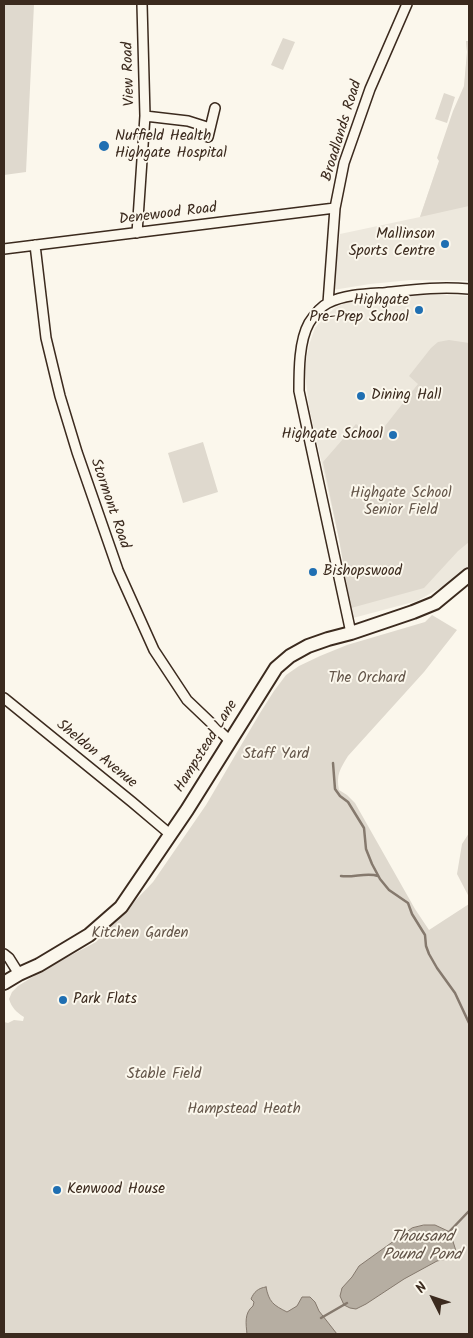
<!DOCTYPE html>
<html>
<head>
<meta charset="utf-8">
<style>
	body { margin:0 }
	#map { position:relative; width:473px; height:1338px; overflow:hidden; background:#fbf7ec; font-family:Kalam,sans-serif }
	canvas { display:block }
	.frame { position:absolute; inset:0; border:5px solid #3b2a1e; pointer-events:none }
	.north { position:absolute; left:408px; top:1273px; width:50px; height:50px; -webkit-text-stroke:4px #fbf7ec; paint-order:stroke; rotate:311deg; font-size:14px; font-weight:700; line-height:20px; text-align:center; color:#3b2a1e }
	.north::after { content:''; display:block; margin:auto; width:18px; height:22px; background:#3b2a1e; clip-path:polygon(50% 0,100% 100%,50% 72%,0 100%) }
</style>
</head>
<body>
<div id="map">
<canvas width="473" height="1338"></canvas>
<div class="frame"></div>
<div class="north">N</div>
</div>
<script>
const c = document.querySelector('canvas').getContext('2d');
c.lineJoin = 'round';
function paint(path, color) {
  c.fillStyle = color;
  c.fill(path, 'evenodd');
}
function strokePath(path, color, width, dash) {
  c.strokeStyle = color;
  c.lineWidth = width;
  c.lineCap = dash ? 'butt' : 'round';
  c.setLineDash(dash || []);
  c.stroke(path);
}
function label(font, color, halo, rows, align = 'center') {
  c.font = font + ' Kalam,sans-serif';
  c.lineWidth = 4;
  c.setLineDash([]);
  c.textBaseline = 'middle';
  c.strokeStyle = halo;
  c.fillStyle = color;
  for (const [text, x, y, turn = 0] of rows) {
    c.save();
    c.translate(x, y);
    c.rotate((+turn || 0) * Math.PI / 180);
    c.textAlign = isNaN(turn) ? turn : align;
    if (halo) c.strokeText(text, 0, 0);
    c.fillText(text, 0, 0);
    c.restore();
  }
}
paint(new Path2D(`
	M466,41H469V281L411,280L370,284L333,290L340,234L420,217L464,89L467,52Z
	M418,294L469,296V566L449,583L417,601L353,618L339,539L309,407L305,373L306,361L309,345L315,328L324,317L336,307L348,302L382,297Z`), '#ede8dd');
paint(new Path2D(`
	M4,4H34L26,172L4,175Z
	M283,38L295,42L283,70L271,65Z
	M466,41H469V206L420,217L439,161L437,158L453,111L464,86L467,52Z
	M444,93L455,97L447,123L435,119Z
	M449,340L469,343V542L458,551L424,588L351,608L339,539L323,462L356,424L374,440L418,384L409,376L431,348L438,342Z
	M203,442L218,492L183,503L168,453Z
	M432,615L457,630L424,672L348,756C340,769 336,775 339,790L347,795L355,803L415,909L429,930L469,904V1334H4V1022L8,1023L14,1020L23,1021L24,1017C16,1012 12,1008 9,999L12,992L18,986L47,968L96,942L153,882L206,805L260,713L274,691L286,675L299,666L320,656L347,645L425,622Z
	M469,833V897L457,874L462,844Z`), '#dfd9ce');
const water = new Path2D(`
	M424,1225H435L450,1232L456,1251L451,1258L437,1261L404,1279L366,1304L356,1309L350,1308L344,1305L340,1296L342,1288L352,1277L359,1266L412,1228Z
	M266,1287C269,1302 273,1305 287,1312L297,1306L302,1297H310L315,1302L319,1311L337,1334H247C246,1324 244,1313 253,1306L254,1302L251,1299C254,1292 258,1288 266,1287Z`);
paint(water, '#b6aea2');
strokePath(water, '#85796d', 1);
strokePath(new Path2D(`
	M333,763L335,789L340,796L348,802L364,828L366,849L372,864L380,879L389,890L408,903L412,914L425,935L426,946L429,954L437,968L455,993L469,1023
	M341,876C353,878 367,872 378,876
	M448,1233L469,1211
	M321,1318L347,1303`), '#85796d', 2.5);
const street = new Path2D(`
	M145,116L188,121L210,128
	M208,137L215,108
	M137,233L145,116L142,4
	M35,245L46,338L60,396L77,452L118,570L154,650L187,700L230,741
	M4,249L335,208
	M328,303L335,208L344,163L370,89L407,4
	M351,633L299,391C299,370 299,341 309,323C314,315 320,307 328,303C343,295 364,294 381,293C410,290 439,286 469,289
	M4,698L132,802L171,835
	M4,954L9,958L19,974`);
const secondary = new Path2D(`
	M4,983L19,974L39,965L89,935L121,907L187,810L276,668L290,656L308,646L328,639L351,633L413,612L435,603L469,575`);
strokePath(street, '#3b2a1e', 12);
strokePath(secondary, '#3b2a1e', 16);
strokePath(street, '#fbf7ec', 9);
strokePath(secondary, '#fbf7ec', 12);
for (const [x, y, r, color] of [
	[104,146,6,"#1f6fb2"],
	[445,244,5,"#1f6fb2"],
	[419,310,5,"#1f6fb2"],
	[361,396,5,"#1f6fb2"],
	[393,435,5,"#1f6fb2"],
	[313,572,5,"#1f6fb2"],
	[63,1000,5,"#1f6fb2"],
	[57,1190,5,"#1f6fb2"]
]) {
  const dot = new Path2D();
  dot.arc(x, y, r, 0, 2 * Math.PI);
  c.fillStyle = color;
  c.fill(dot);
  strokePath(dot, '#fbf7ec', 2);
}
label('15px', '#3b2a1e', '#fbf7ec', [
	["View Road",130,74,-92],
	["Broadlands Road",343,131,-73],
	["Denewood Road",168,215,-7],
	["Stormont Road",109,504,71],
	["Hampstead Lane",207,747,-58],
	["Sheldon Avenue",96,755,39]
]);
label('15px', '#3b2a1e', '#fbf7ec', [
	["Nuffield Health",115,137],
	["Highgate Hospital",115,154],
	["Mallinson",435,235,"right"],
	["Sports Centre",435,252,"right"],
	["Highgate",409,301,"right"],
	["Pre-Prep School",409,318,"right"],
	["Dining Hall",371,396],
	["Highgate School",383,435,"right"],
	["Bishopswood",323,572],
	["Park Flats",73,1000],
	["Kenwood House",67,1190]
], 'left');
label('15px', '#64564a', '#fbf7ec', [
	["Highgate School",401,494],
	["Senior Field",401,511],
	["The Orchard",367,679],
	["Staff Yard",276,755],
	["Kitchen Garden",140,934],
	["Stable Field",164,1075],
	["Hampstead Heath",244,1110]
]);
label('italic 16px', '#605246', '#fbf7ec', [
	["Thousand",422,1238],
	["Pound Pond",422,1256]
]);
</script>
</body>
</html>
